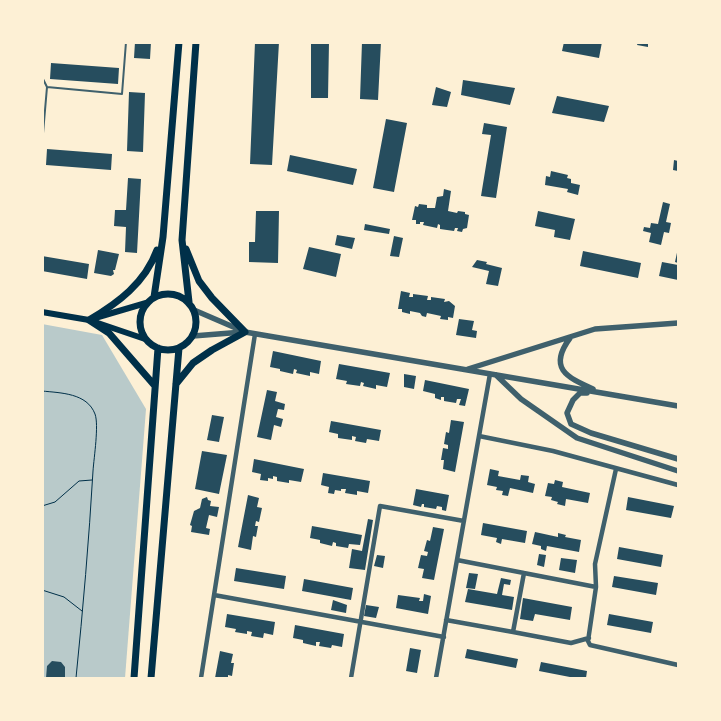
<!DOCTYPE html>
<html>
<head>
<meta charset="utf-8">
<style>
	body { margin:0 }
	#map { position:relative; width:721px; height:721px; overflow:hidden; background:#fdf0d5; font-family:Barlow,sans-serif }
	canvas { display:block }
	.frame { position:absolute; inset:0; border:44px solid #fdf0d5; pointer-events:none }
</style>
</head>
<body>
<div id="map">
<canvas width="721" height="721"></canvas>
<div class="frame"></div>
</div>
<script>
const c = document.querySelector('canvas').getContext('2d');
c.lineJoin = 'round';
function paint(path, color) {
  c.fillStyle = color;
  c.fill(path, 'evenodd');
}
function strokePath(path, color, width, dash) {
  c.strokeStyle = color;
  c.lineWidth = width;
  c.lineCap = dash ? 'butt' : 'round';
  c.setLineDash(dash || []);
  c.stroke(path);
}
paint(new Path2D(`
	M42,324L102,335L146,409L125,678H43Z`), '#b9caca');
paint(new Path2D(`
	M135,42H151L150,59L134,58Z
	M255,42H279L272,165L250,164Z
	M311,42H329L328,98H311Z
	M362,42H381L378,100L360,99Z
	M564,42H602L599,58L562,51Z
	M638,42H648V47L637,45Z
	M51,63L119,68L118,84L50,79Z
	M463,80L515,88L510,105L461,95Z
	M436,87L451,92L447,107L432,105Z
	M129,92L145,93L143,152L127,151Z
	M557,96L609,106L604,122L552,113Z
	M386,119L407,123L394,192L373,188Z
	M484,123L507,127L496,198L481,196L491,135L482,134Z
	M47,149L112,154L111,170L46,165Z
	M290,155L357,169L353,185L287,171Z
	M674,160L678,161V171L673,170Z
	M551,171L568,175L567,178L571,179V183L580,185L578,195L567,192L568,189L545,185L546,176L550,177Z
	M128,178L141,179L137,253L125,252L126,227L114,226L115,210H126Z
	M444,189L451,191L448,211L457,213L458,211L465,212V214L469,215L467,228L463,229L462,232L457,231L458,228H455L454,231L440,229V225L438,224L437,228L423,225L424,222H420V224H416V220H412L415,206L418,207L419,204L427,205V208H435L437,197L443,196Z
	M663,202L670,204L666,222L671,223L669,233L664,232L661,245L649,242L651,233L643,231L644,227L650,228L651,223L658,224Z
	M256,211H279L278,263L249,262V242H255Z
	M538,211L575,219L570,240L554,237L555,230L535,226Z
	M365,224L390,229L389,234L364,230Z
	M337,235L355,238L352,249L335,245Z
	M394,236L403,238L399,257L390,256Z
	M309,247L341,254L336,277L303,269Z
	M678,248V263L675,262Z
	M98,250L119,254L115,270H113L114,274L111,276L94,273Z
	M583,251L641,263L638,278L580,266Z
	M42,256L89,264L87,279L42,271Z
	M477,260L487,262L486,264L502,268L498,286L486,284L489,271L472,267Z
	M662,262L678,265V280L659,276Z
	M401,291L410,293L409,297H413V294L428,296L427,300H431V297L445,299L444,302L449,301L455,306L453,318L448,317V320L440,319L441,316L427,313L426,317L422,316L420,313L410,311V314L402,312V309H398Z
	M459,319L474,321L472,330L477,331L476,338L456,335Z
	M273,351L321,361L319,374L310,372V376L296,373L297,370L294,369L293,374L280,371V369L270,367Z
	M339,364L390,373L387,387L376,385V389L363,386L364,383L361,382L360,386L346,384L347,381L336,379Z
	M404,374L416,376L414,389L404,387Z
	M425,380L469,389L465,406L459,405L461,399H457L456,403L444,401V397H441V400L435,398V394L423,391Z
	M267,390L277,392L275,401L285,404L284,410L278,409L276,417L283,419L281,427L274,425L271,440L257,437Z
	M212,415L224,417L219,442L207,440Z
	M451,420L464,422L455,472L443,469L444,460H441L443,448L448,449V445L444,444L446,432L449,433Z
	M331,421L381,430L379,441L367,439L366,443L355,441L356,437L352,436V440L338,438V434L329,432Z
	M202,451L227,455L219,494L195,489Z
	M254,459L304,469L301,482L289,480V483L277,481V477L273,476V479L268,478V481L260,480L261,474L252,472Z
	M490,469L499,471L498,476L520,480L521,475L529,476L528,482L535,484L533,493L510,488L508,496L502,495L503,491L496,490L497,487L487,485Z
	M323,473L370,481L368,493L357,491V495L345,493L346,489H341V491L335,490L334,494L328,493L329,487L321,485Z
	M555,480L563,482L562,487L590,493L588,503L566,499L565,506L557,504L558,502L551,500L552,497L545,496L548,483L554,484Z
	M416,489L449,495L446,511L442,510V507L437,506L436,509L424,507V504H422L421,507L413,505Z
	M248,495L259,498L257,507L262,508L259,522L256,521L255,526H258L256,537L253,536L251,550L238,547Z
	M207,497L208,500L211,501L210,506L219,507L217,517L209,515L206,528L210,529L209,535L191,532L192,526L190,525L194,511L200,508L202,499Z
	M628,497L674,506L671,518L626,510Z
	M368,519L373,520L365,570L349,568L352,549L362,551Z
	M483,523L527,531L525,543L502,539L501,544L496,542L497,538L481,535Z
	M312,526L362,535L360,545L349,544L348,548L336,546V543L333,542L332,546L320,543V540L310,538Z
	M433,527L444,529L434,580L422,578L424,569L418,568L421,555L427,556L428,552L424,551L427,540L430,541Z
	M535,532L558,537V533L566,535L565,537L581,540L579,552L547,546L546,551L541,549V546L532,544Z
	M619,547L663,555L661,567L617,559Z
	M539,554L546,555L544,567L537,565Z
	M377,555L385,556L383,568L374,566Z
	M561,558L577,560L575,573L559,570Z
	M236,568L286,576L284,589L234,581Z
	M469,573L478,574L475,589L466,588Z
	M614,576L658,583L656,595L612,587Z
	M501,578L511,580L510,585L504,584L502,595L514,597L512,610L465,602L468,589L497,594Z
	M304,579L353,588L351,600L302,591Z
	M424,594L431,596L428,614L396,608L398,595L420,598L419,601H423Z
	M523,598L572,607L570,620L535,614L533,621L520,619Z
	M333,600L347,605L346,613L331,610Z
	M366,605L379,607L376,618L364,616Z
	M227,614L275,622L273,635L264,633L263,638L251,636L252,632L247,631V634L235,632L236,629L225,627Z
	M609,614L653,622L651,633L607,625Z
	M295,625L344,634L342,647L332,645L331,648L319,646L320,642H316V646L303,643V640L293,638Z
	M410,648L421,650L417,673L406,671Z
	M467,649L518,659L516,668L465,658Z
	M220,651L233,654L231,663H234L232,676L228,675V678H215Z
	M52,661L61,662L65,667V678H46L47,666Z
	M541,662L587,671L586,678H575L539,671Z`), '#264d5e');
strokePath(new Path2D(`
	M42,391C61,393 87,393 95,414C99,425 94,457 93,471C89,540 83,609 76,678
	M42,506L55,502L79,481L92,480
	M42,590L64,597L82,611`), '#003049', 1);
strokePath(new Path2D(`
	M42,77L47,87L42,145
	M47,87L122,94L126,42`), '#3f606c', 2);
strokePath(new Path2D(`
	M479,436L553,451L678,485
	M616,469L595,564L596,587L588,641L590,645L678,665
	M457,560L596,587
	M214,595L444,637
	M446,620L513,632L524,573
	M513,632L571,643L589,638
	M201,678L255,334
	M351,678L380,506L464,521
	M436,678L490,374`), '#3f606c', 4.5);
strokePath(new Path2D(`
	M194,310L245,332L678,406
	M193,336L243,332
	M570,338C548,368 566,377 593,389
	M468,369L595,329L678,323
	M496,375L521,399L577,438L678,471
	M587,393H580L573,400L567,413L571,424L591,433L678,459`), '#3f606c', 5.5);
strokePath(new Path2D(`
	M42,312L89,320L145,339
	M95,318L146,303`), '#003049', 6);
strokePath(new Path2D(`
	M140 322a28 28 0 1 1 56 0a28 28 0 1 1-56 0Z
	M154,297L163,237L179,42
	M189,302L182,240L196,42
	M176,384L193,363L212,350L245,332L212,298L199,281L186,249
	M155,386L109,333L89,320C118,303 145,283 157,250
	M134,678L158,348
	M151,678L179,348`), '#003049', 7);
</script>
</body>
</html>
